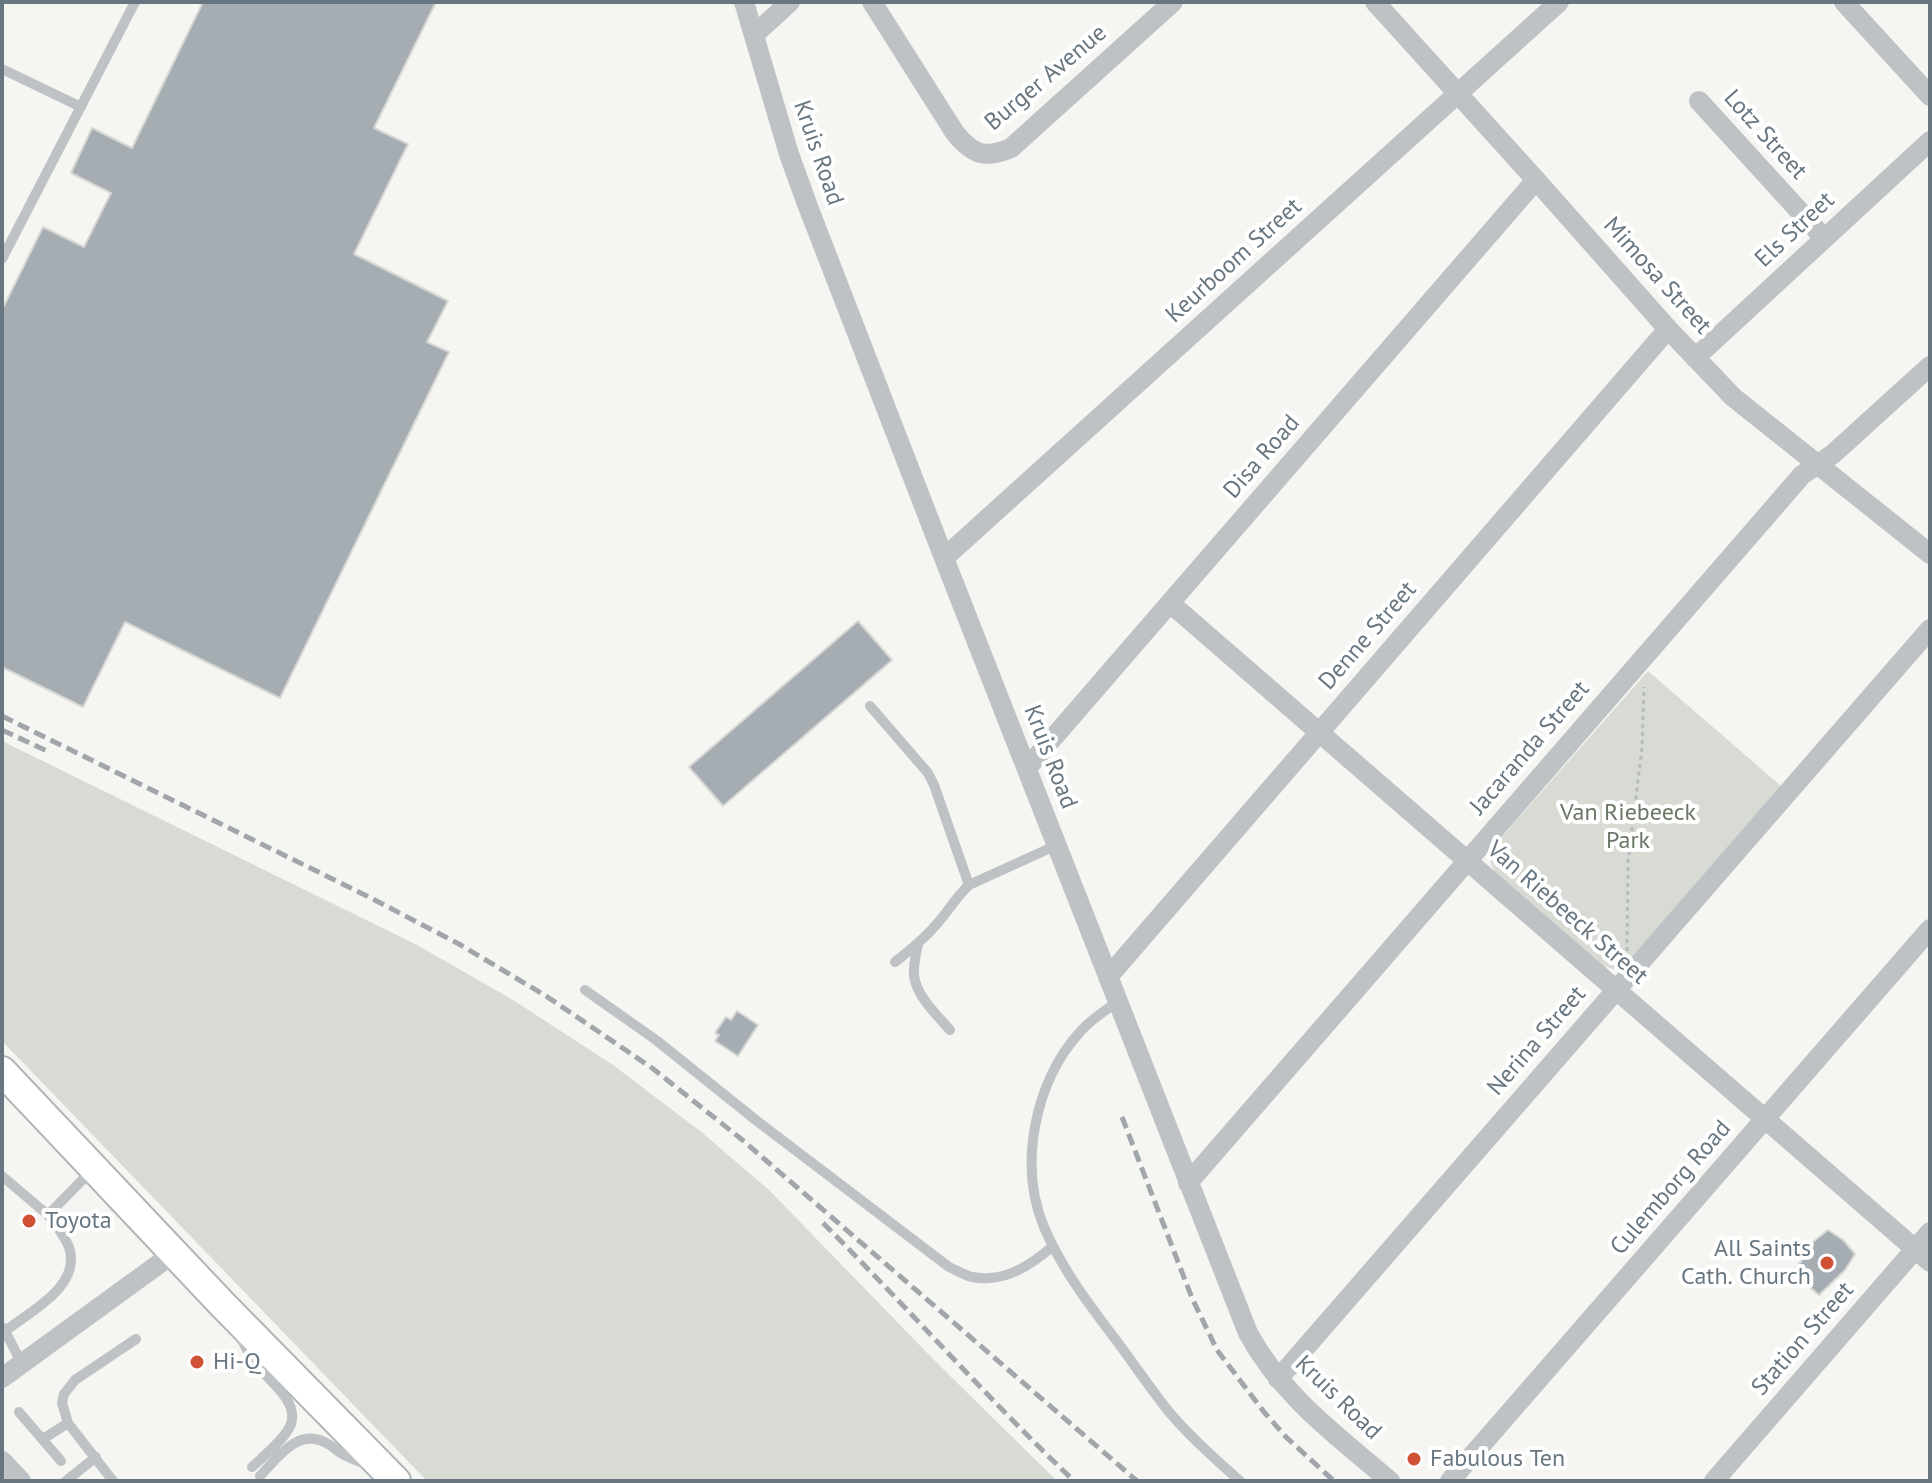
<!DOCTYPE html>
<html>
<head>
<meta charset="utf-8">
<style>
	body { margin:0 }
	#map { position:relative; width:1932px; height:1483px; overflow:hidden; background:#f5f5f2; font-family:"PT Sans",sans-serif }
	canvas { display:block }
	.frame { position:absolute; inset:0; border:4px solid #677680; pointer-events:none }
</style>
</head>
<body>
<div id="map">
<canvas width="1932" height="1483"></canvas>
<div class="frame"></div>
</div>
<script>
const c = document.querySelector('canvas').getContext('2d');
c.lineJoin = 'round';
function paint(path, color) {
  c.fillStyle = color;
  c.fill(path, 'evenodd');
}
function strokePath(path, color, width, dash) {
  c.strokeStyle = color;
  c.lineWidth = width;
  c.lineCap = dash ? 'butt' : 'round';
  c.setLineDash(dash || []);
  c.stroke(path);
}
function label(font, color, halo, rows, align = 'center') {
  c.font = font + ' "PT Sans",sans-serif';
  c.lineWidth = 8;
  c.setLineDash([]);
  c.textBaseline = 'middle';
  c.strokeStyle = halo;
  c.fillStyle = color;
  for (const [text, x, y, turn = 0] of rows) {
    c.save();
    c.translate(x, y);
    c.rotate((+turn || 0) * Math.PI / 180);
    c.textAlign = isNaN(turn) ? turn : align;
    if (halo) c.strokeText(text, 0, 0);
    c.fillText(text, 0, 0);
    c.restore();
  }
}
paint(new Path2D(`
	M1648,671L1781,786L1626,964L1614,969L1603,966L1496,873C1489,864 1489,857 1493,847Z
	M2,741L417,945L513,1000L613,1065L700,1131L769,1190L935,1361L1057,1481H427L2,1041Z`), '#d7dbd3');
const building = new Path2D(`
	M203,2H436L374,128L408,144L354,254L448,301L427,342L449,352L280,698L125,622L83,707L2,667V310L43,227L84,247L111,193L71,173L92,128L132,148Z
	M858,621L892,660L723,806L689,767Z
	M737,1011L758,1025L738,1056L715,1041L719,1035L715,1033L726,1017L731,1020Z
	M1828,1230L1843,1240L1855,1254L1845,1270L1819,1295L1792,1272L1803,1259L1813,1242Z`);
paint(building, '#a6adb2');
strokePath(building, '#d6d6d4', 2);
const secondary = new Path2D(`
	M2,1071L223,1305L396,1481`);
strokePath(secondary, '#b1b6b9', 32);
strokePath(new Path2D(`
	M1627,951L1628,862L1642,748L1644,687`), '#b8bbbd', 3, [4, 4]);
strokePath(new Path2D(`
	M2,69L81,107
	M2,259L135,2
	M870,706L928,773L934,785L969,885
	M918,944C916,954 913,966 914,976C917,997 937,1015 950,1030
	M895,962C909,951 923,940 935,926C947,913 956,897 969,885L1057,845
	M585,990L656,1040L757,1121L949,1267C956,1270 964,1275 972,1277C1004,1283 1030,1266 1053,1246
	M1117,1002C1105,1011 1090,1020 1080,1032C1035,1081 1018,1165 1044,1227C1062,1270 1091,1307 1119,1344C1136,1367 1152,1391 1170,1413C1190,1437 1216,1460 1240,1481
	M2,1176L48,1215L93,1169
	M2,1327L5,1331C31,1311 82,1286 69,1247C64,1235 56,1225 48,1215
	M5,1331L22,1364
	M241,1338C245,1345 248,1353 253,1360C265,1379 299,1399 291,1424C286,1438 263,1457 252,1467
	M19,1412L61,1461
	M43,1439L68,1423
	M260,1476C278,1457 299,1426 328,1444C334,1447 338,1452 344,1455C351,1459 360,1462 368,1465
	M66,1481L96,1457
	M113,1481L68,1423L62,1403L64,1394L75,1380L136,1339`), '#bec2c5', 10);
strokePath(new Path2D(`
	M744,2L789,154L807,204L944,558L1248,1333C1283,1397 1335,1434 1390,1481
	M872,2L955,133C973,155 985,159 1011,148L1173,2
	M1375,2L1536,180L1668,329L1733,397L1930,554
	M1844,2L1930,96
	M754,35L790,2
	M1699,101L1824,238
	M1695,358L1930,141
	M944,558L1559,2
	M1170,603L1930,1262
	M1027,768L1536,180
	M1108,977L1668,329
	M1188,1183L1802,475L1833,454L1930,366
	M2,1378L174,1253
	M1278,1379L1930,629
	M2,1461L21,1481
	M1450,1481L1930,929
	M1714,1481L1930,1232`), '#bec2c5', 20);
strokePath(secondary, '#fff', 28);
strokePath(new Path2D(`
	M2,716L369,897L459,944L546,996L652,1068L740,1138L1137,1481
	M2,730L47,751
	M1122,1117L1192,1298L1217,1350L1264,1412L1287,1438L1334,1481
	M823,1223C908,1308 987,1398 1074,1481`), '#a0a6aa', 5, [12, 6]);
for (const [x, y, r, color] of [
	[29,1221,8,"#d05036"],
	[1827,1263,8,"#d05036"],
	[197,1362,8,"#d05036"],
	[1414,1459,8,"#d05036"]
]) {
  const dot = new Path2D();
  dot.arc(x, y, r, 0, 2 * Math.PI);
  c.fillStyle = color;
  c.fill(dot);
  strokePath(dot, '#fff', 3);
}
label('24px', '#677680', '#fff', [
	["Burger Avenue",1046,78,-40],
	["Lotz Street",1765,135,48],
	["Kruis Road",818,153,71],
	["Els Street",1795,230,-43],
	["Keurboom Street",1234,261,-42],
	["Mimosa Street",1657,276,48],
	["Disa Road",1262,457,-49],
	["Denne Street",1368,636,-49],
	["Jacaranda Street",1530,748,-49],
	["Kruis Road",1050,757,69],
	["Van Riebeeck Street",1567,913,41],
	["Nerina Street",1537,1041,-49],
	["Culemborg Road",1671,1188,-49],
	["Station Street",1803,1339,-49],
	["Kruis Road",1338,1398,44]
]);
label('24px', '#6a7765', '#fff', [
	["Van Riebeeck",1628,813],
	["Park",1628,841]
]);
label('24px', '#677680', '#fff', [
	["Toyota",45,1221],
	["All Saints",1811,1249,"right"],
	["Cath. Church",1811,1277,"right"],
	["Hi-Q",213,1362],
	["Fabulous Ten",1430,1459]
], 'left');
</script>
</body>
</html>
